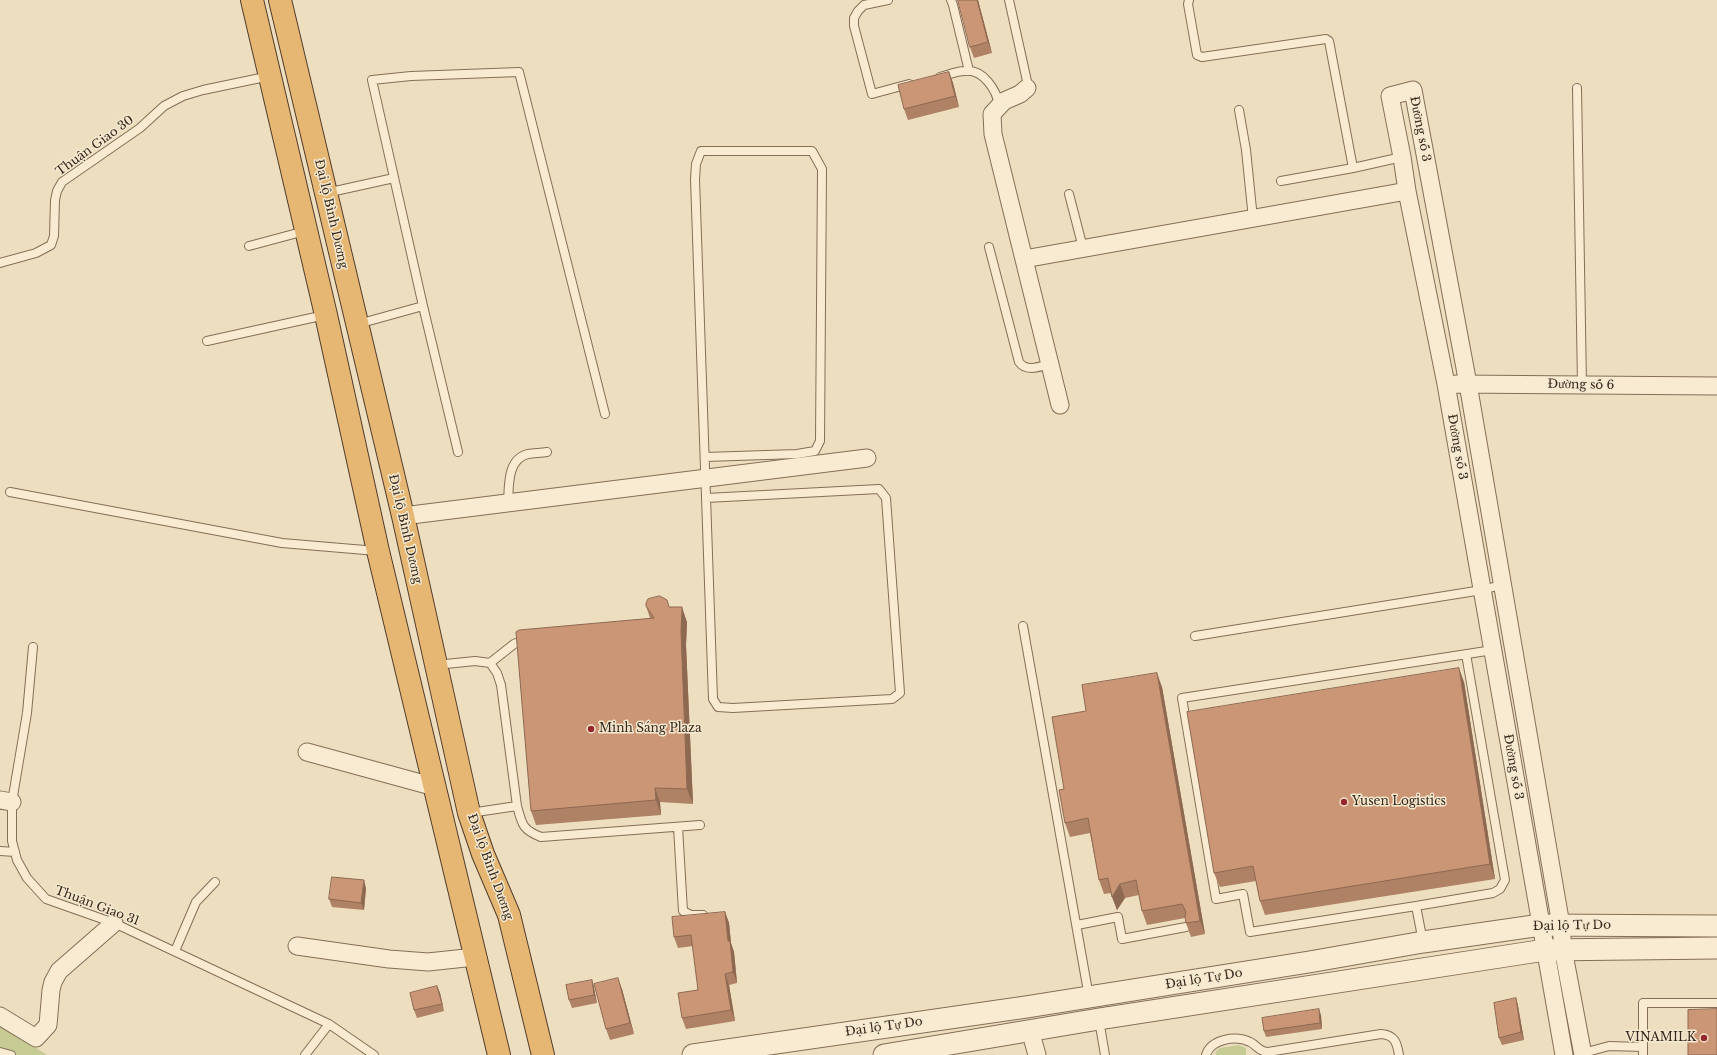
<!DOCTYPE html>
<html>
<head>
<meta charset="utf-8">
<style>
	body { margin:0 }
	canvas { display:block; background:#eddebf }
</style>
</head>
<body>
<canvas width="1717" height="1055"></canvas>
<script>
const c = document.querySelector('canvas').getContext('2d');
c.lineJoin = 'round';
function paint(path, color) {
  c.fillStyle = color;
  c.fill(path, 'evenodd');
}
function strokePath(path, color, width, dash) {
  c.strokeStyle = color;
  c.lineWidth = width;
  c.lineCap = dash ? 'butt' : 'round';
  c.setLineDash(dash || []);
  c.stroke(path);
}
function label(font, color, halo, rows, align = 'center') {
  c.font = font + ' "Libre Baskerville",serif';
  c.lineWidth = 3;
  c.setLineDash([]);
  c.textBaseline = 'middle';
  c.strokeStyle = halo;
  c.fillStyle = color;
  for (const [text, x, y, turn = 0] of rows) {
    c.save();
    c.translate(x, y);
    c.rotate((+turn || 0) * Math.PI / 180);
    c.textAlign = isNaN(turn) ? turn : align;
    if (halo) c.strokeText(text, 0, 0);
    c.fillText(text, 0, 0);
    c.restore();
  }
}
paint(new Path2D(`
	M0,1024L47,1055H0Z
	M1239,1045L1246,1048V1055H1216L1215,1052L1220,1048Z`), '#c6ca93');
const service = new Path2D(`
	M888,0L864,5L858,11L854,18V26L872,94L909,84
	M951,0L953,5L969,71
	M1009,0L1027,81V88
	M1189,0L1188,4L1197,55L1202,57L1326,39L1329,41L1353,168L1402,157
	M940,77C948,75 956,71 965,71C983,69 997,90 999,106
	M1577,88L1582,385
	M1239,110L1246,150L1253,219
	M1281,181L1353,168
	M326,193L394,178
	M1069,194L1083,248
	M249,246L305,231
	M989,247L1019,362C1026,372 1039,367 1050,364
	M0,263L36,253L51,245L54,236L55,200L57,191L62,182L140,128L164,106L183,96L203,90L270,76
	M358,324L423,306
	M207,341L325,315
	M458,452L423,306L372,80L411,76L519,72L605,414
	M705,457L797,454L815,451L820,441L822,169L812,151H701L696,164L695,179L713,699L718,707L733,708L892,699L900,693L886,498L879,489L706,498
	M10,492L282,543L377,551
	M508,503C509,486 507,459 528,454C534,453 541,453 547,452
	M1023,626L1089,997
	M1195,636L1482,590L1501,585
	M33,647L27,713L12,802V841L17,860L27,878L46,899L114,923L329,1024L374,1055
	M490,663L514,644L526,639
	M436,665L475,661L490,663L497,673L501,685L517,806C522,825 523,830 541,837L700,825
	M470,813L517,806
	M678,827L683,911L691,915H703
	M0,851L15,852
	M1416,906L1493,893L1500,889L1505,880L1466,654
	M1077,925L1118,917L1122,939L1186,927
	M1423,942L1416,906L1250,932L1243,894L1216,899L1182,698L1493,650
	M175,951L196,902L215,882
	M1099,1020L1105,1055
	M0,1052L11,1055
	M1583,1053L1609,1046L1643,1047
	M305,1055L329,1024
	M1206,1055C1211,1039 1236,1035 1250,1042C1257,1045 1259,1052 1268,1052L1381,1034C1395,1035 1397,1043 1399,1055
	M1643,1055V1003H1717`);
const minor = new Path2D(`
	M1027,88L1020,94L1004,101L992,114L993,134L1060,405
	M1024,259L1407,191
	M1456,384L1717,386
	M403,516L867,458
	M307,752L435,787
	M0,800L12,802
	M297,946L389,959L428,962L475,957
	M0,1016L36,1038L48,1025L51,990L53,982L59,971L114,923
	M1030,1030L1037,1055
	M1564,1055L1446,384L1407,191L1402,157L1390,96L1413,90L1468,384L1561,925L1563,949L1583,1055`);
const tertiary = new Path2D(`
	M693,1055L1026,1007L1309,962L1423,942L1541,925L1717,926
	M884,1055L1099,1019L1545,950L1717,948`);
const trunk = new Path2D(`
	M252,0L326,315L378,551L499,1055
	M280,0L403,516L469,813L483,854L509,915L543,1055`);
strokePath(service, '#856e58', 10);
strokePath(minor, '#856e58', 19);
strokePath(tertiary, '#856e58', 23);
strokePath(trunk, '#523d2c', 24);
strokePath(service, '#f8ebd2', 8);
strokePath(minor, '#f8ebd2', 17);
strokePath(tertiary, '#f8ebd2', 21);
strokePath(trunk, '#e6b673', 22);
paint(new Path2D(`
	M978,0L992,53L974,58L970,47Z
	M949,72L953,83L959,107L908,120L904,109Z
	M667,600L669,607L687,622L686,645L693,804L660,802L661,815L536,825L531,811L650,618L646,606Z
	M1464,682L1495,879L1265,915L1260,901L1256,881L1220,887L1214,873Z
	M1162,687L1205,934L1191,937L1186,923L1185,918L1147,925L1142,911L1139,895L1125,898L1117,910L1111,893L1104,894L1099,880L1090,833L1070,837L1065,823L1064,789L1086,711Z
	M366,888L364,910L332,907L329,899Z
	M725,912L729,923L731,943L734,952L737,983L729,985L735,1021L686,1029L682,1018L698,990L693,946L678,948L674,937Z
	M592,980L594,988L597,1003L572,1008L569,1000Z
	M437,986L440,993L444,1011L417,1018L414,1010Z
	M622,989L634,1034L610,1040L606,1029Z
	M1516,998L1518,1006L1524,1040L1502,1045L1499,1038Z
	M1321,1015L1322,1029L1266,1037L1264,1031Z`), '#af8165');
paint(new Path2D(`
	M977,0H978L992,53L988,42Z
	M949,72L953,83L959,107L955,96Z
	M682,607L687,622L686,645L693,804L687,789L681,631Z
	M1459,668L1464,682L1495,879L1490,864Z
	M1157,673L1162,687L1205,934L1200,921Z
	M655,788L660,802L661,815L656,800Z
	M364,880L366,888L364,910L361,903Z
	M1120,884L1125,898L1117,910L1112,897Z
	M725,912L729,923L731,943L734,952L737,983L733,972L728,941Z
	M725,974L729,985L735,1021L731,1010Z
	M618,978L622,989L634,1034L630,1023Z
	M592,980L594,988L597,1003L594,995Z
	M437,986L440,993L444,1011L442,1004Z
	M1516,998L1518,1006L1524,1040L1521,1032Z
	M1319,1009L1321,1015L1322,1029L1320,1023Z`), '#8e6952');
const building = new Path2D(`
	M958,0H977L988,42L970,47Z
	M949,72L955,96L904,109L898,85Z
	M660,596L667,600L669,607H682L681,631L687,789L655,788L656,800L531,811L516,632L519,630L654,618L646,606V603L648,599Z
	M1459,668L1490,864L1260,901L1253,866L1214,873L1187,712Z
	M1157,673L1200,921L1186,923L1185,917L1186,912L1182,904L1142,911L1136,880L1120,884L1112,897L1108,878L1099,880L1088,818L1065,823L1059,790L1064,789L1052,717L1086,711L1082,685Z
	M332,877L364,880L361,903L329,899Z
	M725,912L728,941H730L733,972L725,974L731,1010L682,1018L678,993L698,990L691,935L674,937L672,917Z
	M618,978L630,1023L606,1029L594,984Z
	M592,980L594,995L569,1000L566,985Z
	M437,986L442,1004L414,1010L410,993Z
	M1516,998L1521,1032L1499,1038L1494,1003Z
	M1319,1009L1320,1023L1264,1031L1262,1018Z
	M1717,1009V1055H1688V1010Z`);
paint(building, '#cb9675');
strokePath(building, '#8e6952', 1);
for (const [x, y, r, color] of [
	[591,729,4,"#93292d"],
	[1344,802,4,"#93292d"],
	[1704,1038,4,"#93292d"]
]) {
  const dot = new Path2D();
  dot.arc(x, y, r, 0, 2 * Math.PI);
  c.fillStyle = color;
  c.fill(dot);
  strokePath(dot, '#f4e8ce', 1.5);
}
label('12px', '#35271c', '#f4e8ce', [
	["Đường số 3",1420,129,79],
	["Thuận Giao 30",95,146,-36],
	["Đại lộ Bình Dương",331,214,77],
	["Đường số 6",1581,385,1],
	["Đường số 3",1457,447,80],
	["Đại lộ Bình Dương",405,529,77],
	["Đường số 3",1513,767,80],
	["Đại lộ Bình Dương",490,867,70],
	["Thuận Giao 31",97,906,21],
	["Đại lộ Tự Do",1572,926,-1],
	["Đại lộ Tự Do",1204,979,-9],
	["Đại lộ Tự Do",884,1027,-8]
]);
label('12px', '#35271c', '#f4e8ce', [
	["Minh Sáng Plaza",599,729],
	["Yusen Logistics",1352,802],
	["VINAMILK",1696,1038,"right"]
], 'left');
</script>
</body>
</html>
